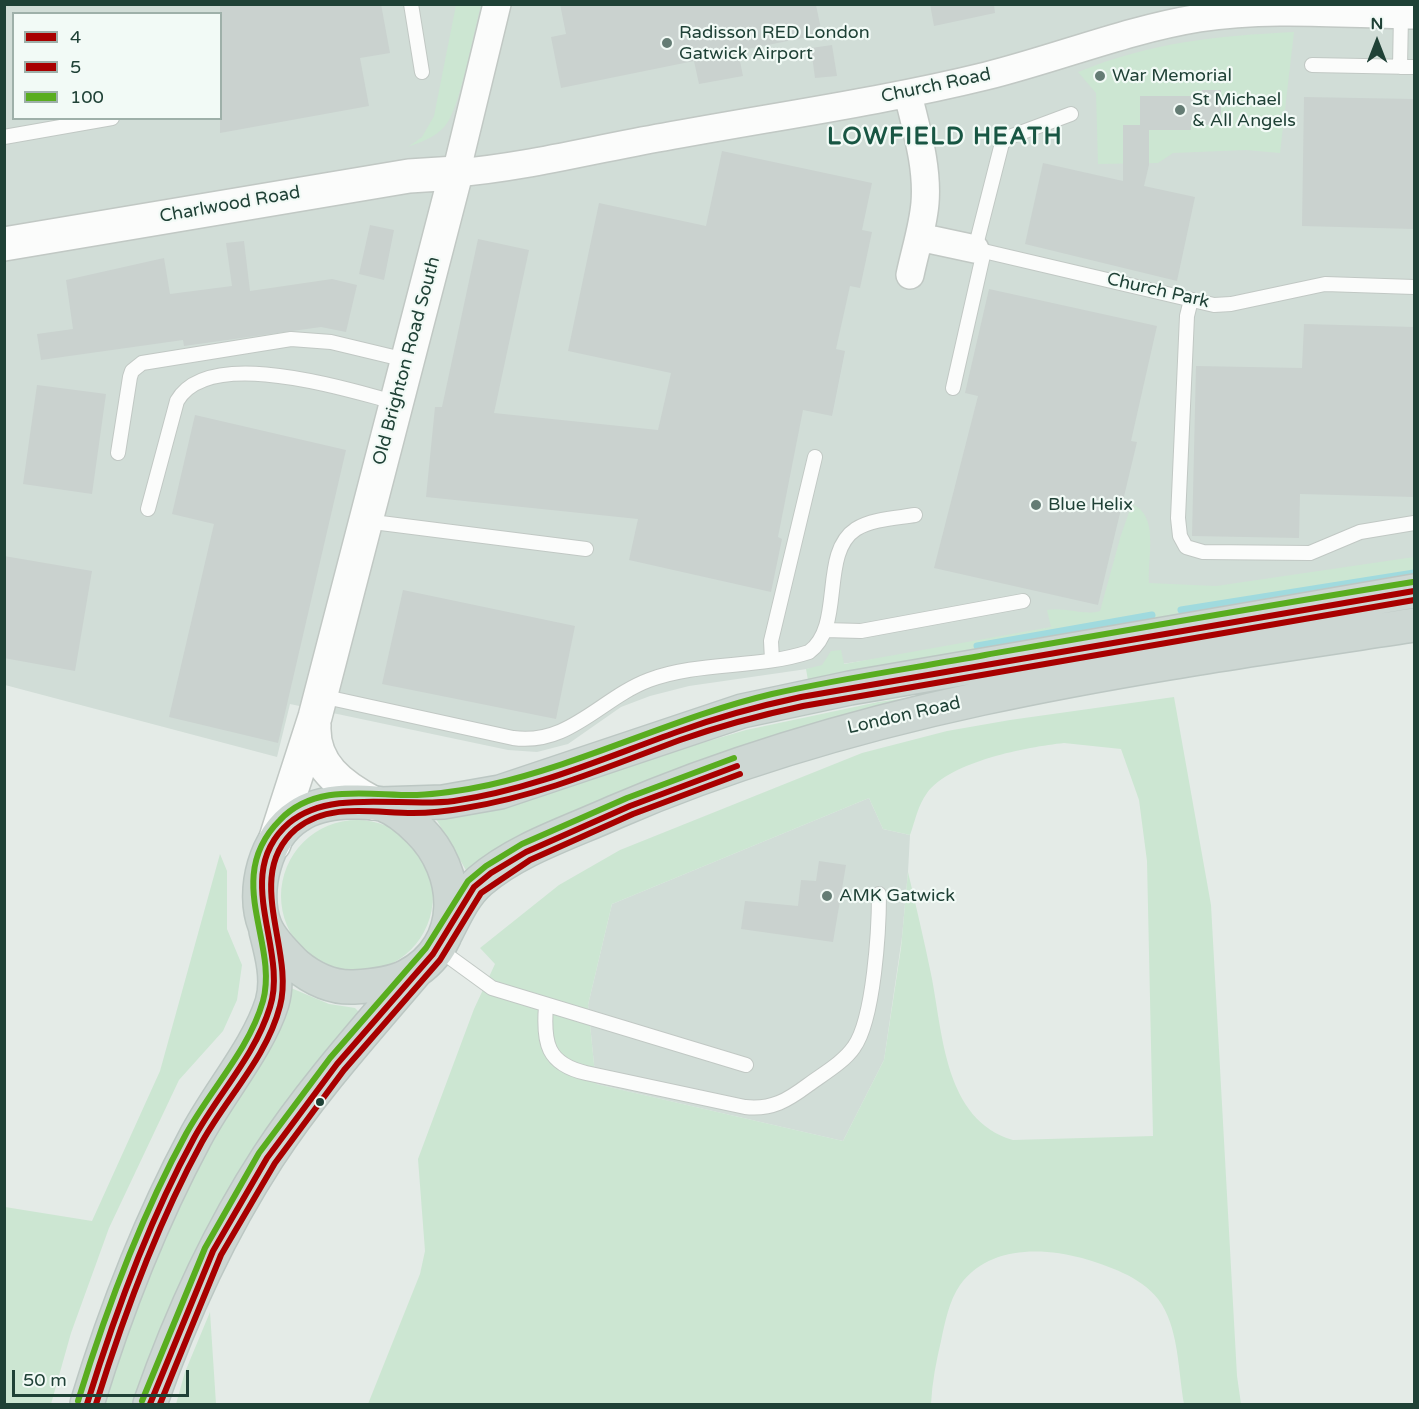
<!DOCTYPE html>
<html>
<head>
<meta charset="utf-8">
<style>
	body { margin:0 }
	#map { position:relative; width:1419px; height:1409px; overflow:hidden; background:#e4ebe7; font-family:"Varela Round",sans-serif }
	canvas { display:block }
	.frame { position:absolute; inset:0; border:6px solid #1f4136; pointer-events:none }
	.legend { position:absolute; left:12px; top:12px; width:210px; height:108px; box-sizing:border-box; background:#f2faf6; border:2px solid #9eb0a9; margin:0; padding:8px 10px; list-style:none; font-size:18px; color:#1f4136 }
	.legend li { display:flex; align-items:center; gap:12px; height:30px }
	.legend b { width:30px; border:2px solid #9eb0a9 }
	.north { position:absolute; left:1347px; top:12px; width:60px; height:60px; -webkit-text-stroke:4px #f2faf6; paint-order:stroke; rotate:0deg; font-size:16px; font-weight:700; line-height:24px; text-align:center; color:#1f4136 }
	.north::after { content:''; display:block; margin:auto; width:21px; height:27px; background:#1f4136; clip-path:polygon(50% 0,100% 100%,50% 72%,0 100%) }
	.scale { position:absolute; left:12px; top:1370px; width:177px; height:27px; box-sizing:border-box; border:3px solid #1f4136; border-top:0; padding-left:8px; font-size:18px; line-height:21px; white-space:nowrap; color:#1f4136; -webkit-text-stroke:4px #f2faf6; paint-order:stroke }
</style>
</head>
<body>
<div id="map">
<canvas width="1419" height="1409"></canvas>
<div class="frame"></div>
<ul class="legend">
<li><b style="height:8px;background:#a80000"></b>4</li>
<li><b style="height:8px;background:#a80000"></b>5</li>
<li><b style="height:8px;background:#59ad1f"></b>100</li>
</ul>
<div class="north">N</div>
<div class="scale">50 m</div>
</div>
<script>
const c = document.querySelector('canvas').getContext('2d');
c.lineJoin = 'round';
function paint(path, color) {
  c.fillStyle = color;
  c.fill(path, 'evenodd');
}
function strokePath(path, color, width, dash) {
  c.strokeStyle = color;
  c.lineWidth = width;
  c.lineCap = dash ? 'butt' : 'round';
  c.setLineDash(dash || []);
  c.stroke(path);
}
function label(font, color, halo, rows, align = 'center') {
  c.font = font + ' "Varela Round",sans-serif';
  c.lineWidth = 4.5;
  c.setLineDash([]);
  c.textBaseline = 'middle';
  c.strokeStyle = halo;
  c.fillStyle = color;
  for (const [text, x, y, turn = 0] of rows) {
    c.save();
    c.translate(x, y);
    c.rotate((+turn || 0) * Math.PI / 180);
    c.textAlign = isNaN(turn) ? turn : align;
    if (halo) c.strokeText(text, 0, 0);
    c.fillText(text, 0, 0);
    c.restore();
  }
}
paint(new Path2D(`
	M4,5H1414V577L1108,617L897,656L689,686L650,696L621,707L568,744L537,752L508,750L290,704L277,757L5,685ZM14,14H220V118H14Z
	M869,798L883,829L910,835L908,872L902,937L884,1060L843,1141L596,1084L588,1005L612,904Z`), '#d1ddd7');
paint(new Path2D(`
	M456,5H481C474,30 460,110 445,126C436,137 421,142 408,147L422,137L434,116Z
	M1294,32L1280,153L1246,150L1173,153L1158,163L1098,164L1096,93L1078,72C1152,42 1216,36 1294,32Z
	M1132,504C1160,516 1147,558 1149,583L1216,586L1414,557V577L809,686L806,669L822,665L831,651L841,650L844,664L1051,627L1047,610C1065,607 1085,616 1100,611L1121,535Z
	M936,694L467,872L435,817L542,796L644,760L746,730L878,702Z
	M1174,697L1211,905L1237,1376L1241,1404H1184C1178,1371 1179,1326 1158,1299C1140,1276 1108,1266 1082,1258C1041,1247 988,1246 960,1285C949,1301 945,1322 941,1341C936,1362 932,1383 931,1404H368L420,1274L425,1251L418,1159L474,1009L495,964L480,948L559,885L620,850L862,753L947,731L1010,720ZM1064,743L1121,749L1139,800L1147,861L1153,1136L1013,1140C944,1120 943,1033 931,974C924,940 916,906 908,872L901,948L884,1060L843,1141L596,1084L588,1005L612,904L869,798L883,829L910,835C915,821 918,805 927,793C951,761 1027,747 1064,743Z
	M281 896a76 76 0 1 1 152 0a76 76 0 1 1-152 0Z
	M220,854L227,871V929L242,965L237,1000L223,1031L179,1080L109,1228L71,1333L51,1404H5V1207L92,1221L160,1071Z
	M291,988L329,1004L355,1008L360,1013L137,1404H103L135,1308L166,1226Z
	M210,1312L216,1404H176L185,1372Z`), '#cce6d2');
strokePath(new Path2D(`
	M1181,610L1414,573
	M977,646L1152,615`), '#a0dade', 7);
paint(new Path2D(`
	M220,4H381L390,53L360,58L369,106L220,133Z
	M560,4L816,5L822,34L738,51L743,76L699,84L694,61L561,88L551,37L566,34Z
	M930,4H994L995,13L934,26Z
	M832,45L837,76L815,78L811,48Z
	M1202,90H1221V125H1191V130H1149V165L1144,186L1195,197L1177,281L1025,244L1043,163L1123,181V125H1140V96H1202Z
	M1304,97L1414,99V229L1302,226Z
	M722,151L872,183L862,230L872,232L860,288L850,286L836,349L845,351L832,416L803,410L778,537L782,539L771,592L629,560L638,519L426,497L435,407H442L478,239L529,250L494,413L658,430L671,373L568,351L599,203L706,226Z
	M370,225L394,230L384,280L359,274Z
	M244,241L250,291L332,279L357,285L346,332L321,327L184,346L183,340L41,360L37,334L73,329L66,280L164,258L170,294L232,286L226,243Z
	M989,289L1157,326L1131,441L1137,442L1098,605L934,568L978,396L965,393Z
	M1304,324L1414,327V497L1300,494L1299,538L1192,536L1196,366L1302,368Z
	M37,385L106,394L92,494L23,484Z
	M195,415L346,450L278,743L169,717L214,524L172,514Z
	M4,556L92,571L75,671L4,658Z
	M403,590L575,626L556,719L382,684Z
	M819,861L846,865L833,942L741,929L745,901L798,906L801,880L816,881Z`), '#cad2cf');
const service = new Path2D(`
	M411,4L422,72
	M1312,65L1414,67
	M1400,67L1401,15
	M1071,114L1012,136L1002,143L975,249L1214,305L1231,304L1325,284L1414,287
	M4,137L112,118
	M1191,300L1187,316L1178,518L1180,536L1186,547L1203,552L1310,553L1360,532L1414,523
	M953,388L984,251
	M118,453L130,377L132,371L142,363L291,339L331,342L406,360
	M148,509L177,401C209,345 347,390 395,402
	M365,521L586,549
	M825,630L861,631L1023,601
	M772,660L771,641L815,457
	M321,696L513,738C569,746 601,698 649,680C700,661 757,669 809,652C845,626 819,553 856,529C872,519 897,518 915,515
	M437,948L492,988L746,1065
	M546,1006C543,1043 547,1064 586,1073L745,1107C772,1110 788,1100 808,1085C823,1074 844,1062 854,1047C874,1019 879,929 879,894`);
const minor = new Path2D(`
	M497,4L456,173C527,167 594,149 664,137C771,117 880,102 986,76C1058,58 1126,30 1199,18C1269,7 1344,14 1414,15
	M908,94C916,129 928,166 925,203C923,227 915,251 910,275
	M919,237L975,249`);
const tertiary = new Path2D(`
	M4,244L409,176L456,173L315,717L274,844
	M314,725C312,765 341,786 373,803`);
const primary = new Path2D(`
	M346,802C357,802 370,801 382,804C396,809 408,819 419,830C461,871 466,945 407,976C392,984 371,986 354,987C333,988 313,979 296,965C285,954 271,941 265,926C251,891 266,836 298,816C312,806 329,803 346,802Z
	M380,804L443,802L500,792L742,711L850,688L1414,591
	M446,933C456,914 464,895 480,881C517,849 571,832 615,812C869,702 1143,666 1414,625
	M87,1404C115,1312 149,1224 195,1138C217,1095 258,1048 272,1003C279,980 272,954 266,931
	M150,1404C180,1318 218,1234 268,1157C311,1091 365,1031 416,971`);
strokePath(service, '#c1c8c4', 16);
strokePath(minor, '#c1c8c4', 30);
strokePath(tertiary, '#c1c8c4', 36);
strokePath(primary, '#bcc7c3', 36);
strokePath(service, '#fbfcfb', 14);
strokePath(minor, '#fbfcfb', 27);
strokePath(tertiary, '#fbfcfb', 33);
strokePath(primary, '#cdd7d3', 33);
strokePath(new Path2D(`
	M87,1404C115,1313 148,1222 194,1138C218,1094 255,1056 270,1007C289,949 230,874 289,823C331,788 402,808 454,801C532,790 604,758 677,732C718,717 759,706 801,697L1414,591
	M150,1404L213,1251L267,1158L337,1064L433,954L474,887L491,873L526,852L630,806L737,766`), '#a80000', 6);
strokePath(new Path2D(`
	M96,1404C124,1314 157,1224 202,1142C227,1097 267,1057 280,1006C295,950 242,875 296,829C329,802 374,813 413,813C431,813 448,811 465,808C540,796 610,766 680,740C720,726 761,715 803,706L1414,600
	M160,1404L221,1255L275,1163L344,1070L440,960L481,893L530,860L633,814L740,774`), '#a80000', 6);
strokePath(new Path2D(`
	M78,1401C106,1310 140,1218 186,1134C210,1090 249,1050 263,1001C279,942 222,878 280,820C316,782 371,796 417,795C441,794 465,790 489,785C586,763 675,717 772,694C843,678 914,668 985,655C1128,630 1270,605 1413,582
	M142,1401L205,1248L259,1153L330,1058L426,948L468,881L486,866L522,844L627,798L734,758`), '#59ad1f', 6);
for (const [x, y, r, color] of [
	[667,43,6,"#647c74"],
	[1100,76,6,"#647c74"],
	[1180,110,6,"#647c74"],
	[1036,505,6,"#647c74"],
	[827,896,6,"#647c74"],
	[320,1102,5,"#1f4136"]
]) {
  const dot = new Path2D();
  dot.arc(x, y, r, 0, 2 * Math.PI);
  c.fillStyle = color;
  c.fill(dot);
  strokePath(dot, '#f2faf6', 2);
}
label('18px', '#1f4136', '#f2faf6', [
	["Radisson RED London",679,33],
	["Gatwick Airport",679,54],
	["War Memorial",1112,76],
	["St Michael",1192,100],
	["& All Angels",1192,121],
	["Blue Helix",1048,505],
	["AMK Gatwick",839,896]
], 'left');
label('18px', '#1f4136', '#f2faf6', [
	["Church Road",936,86,-12],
	["Charlwood Road",230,205,-10],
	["Church Park",1158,291,13],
	["Old Brighton Road South",407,361,-75],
	["London Road",904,716,-13]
]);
c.letterSpacing = '1.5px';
label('bold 24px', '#185643', '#f2faf6', [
	["LOWFIELD HEATH",945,138]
]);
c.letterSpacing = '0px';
</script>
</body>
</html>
